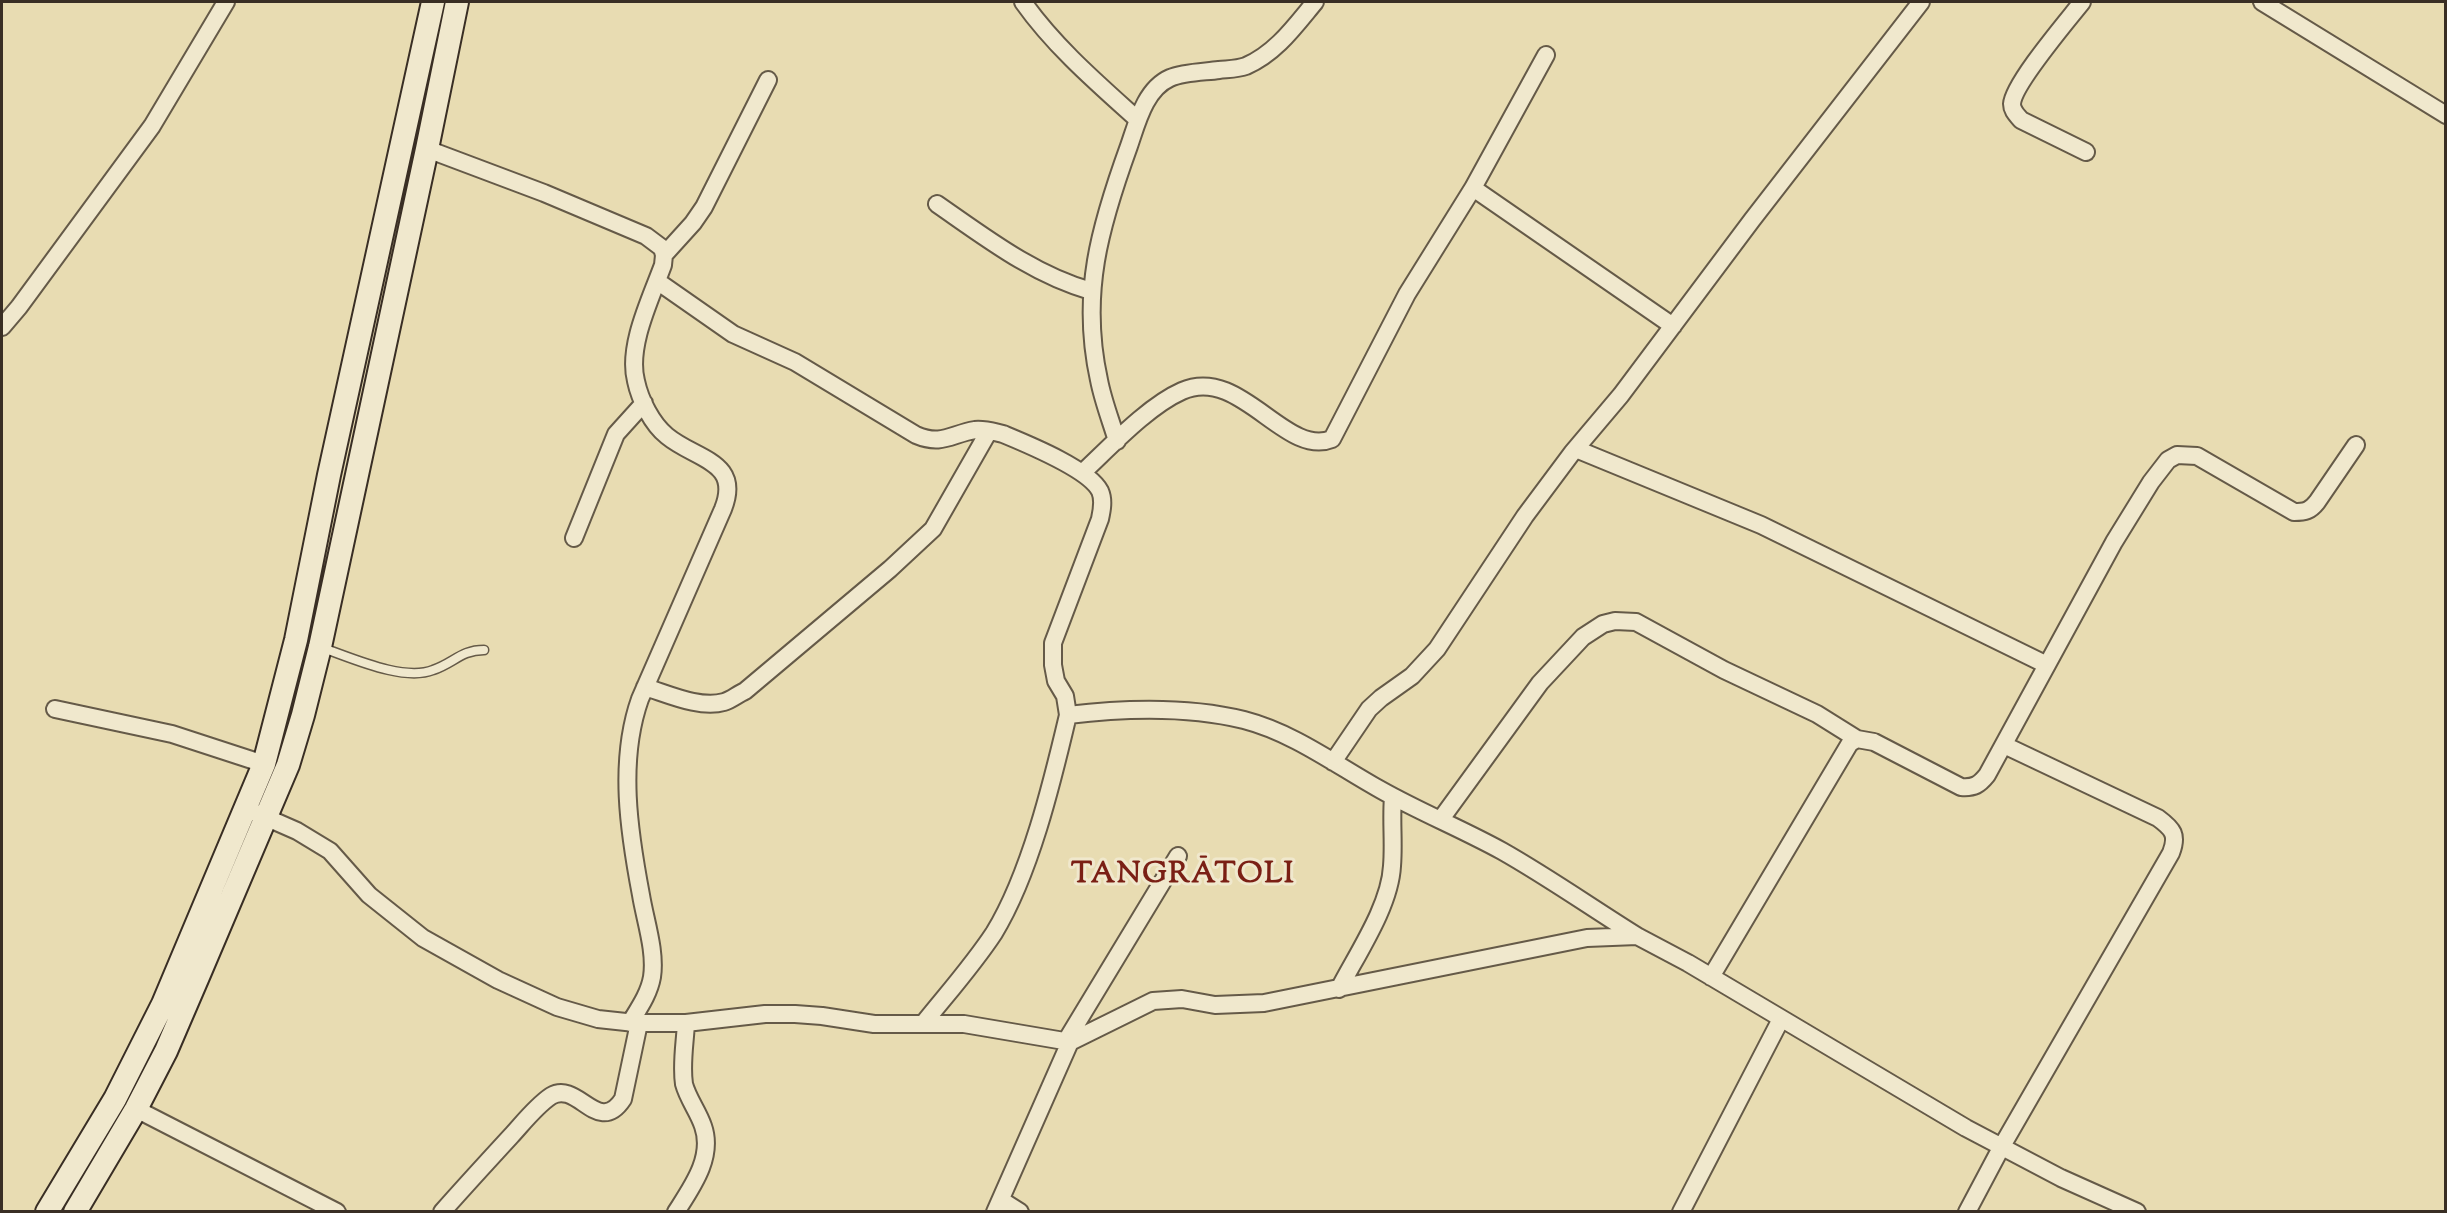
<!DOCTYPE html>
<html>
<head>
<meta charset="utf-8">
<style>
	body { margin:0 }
	#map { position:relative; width:2447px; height:1213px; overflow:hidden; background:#e8dcb2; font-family:"Sorts Mill Goudy",serif }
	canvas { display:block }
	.frame { position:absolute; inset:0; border:3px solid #392e24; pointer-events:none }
</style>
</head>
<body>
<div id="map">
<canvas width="2447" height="1213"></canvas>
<div class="frame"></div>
</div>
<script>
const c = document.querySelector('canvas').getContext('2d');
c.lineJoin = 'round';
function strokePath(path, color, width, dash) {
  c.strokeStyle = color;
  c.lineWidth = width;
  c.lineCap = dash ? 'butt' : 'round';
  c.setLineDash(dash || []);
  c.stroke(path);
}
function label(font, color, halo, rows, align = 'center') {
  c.font = font + ' "Sorts Mill Goudy",serif';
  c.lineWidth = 6;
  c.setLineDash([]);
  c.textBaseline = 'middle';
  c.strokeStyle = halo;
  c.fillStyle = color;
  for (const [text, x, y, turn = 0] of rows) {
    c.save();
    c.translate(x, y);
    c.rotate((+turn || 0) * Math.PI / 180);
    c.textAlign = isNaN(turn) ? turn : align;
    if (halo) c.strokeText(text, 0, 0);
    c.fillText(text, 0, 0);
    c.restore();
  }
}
const service = new Path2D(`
	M320,647C350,657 403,682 433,670C454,663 461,650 484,650`);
const minor = new Path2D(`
	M1023,2C1055,47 1097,83 1138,120
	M2082,2C2068,20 2013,84 2012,104C2012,111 2017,115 2021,120L2086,152
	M2262,2L2446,115
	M427,149L544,193L646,236L662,248L664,255L663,265C651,298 627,346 636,381C640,400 652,424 667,436C696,460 742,461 723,509L640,699C618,761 629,832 641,895C645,920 656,951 652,977C649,994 639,1008 630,1023
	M1473,188L1673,326
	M937,204C986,238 1034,275 1091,291
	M664,255L693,223L704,207L768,80
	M657,281L733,334L795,362L916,435C942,446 951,434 975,430C985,429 994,432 1003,434C1027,444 1089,469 1100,491C1104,500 1102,510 1100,519L1053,643V665L1056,681L1065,696L1068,715C1052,783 1030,874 994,933C973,965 947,994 923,1024
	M2,327L19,307L152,126L226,2
	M1117,441C1111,421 1103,401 1099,380C1080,294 1100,226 1129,146C1137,123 1145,89 1170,78C1184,72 1205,72 1219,70C1228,69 1238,69 1246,66C1276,53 1295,26 1315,2
	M1576,449L1761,525L2047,665
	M1082,473C1110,447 1148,406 1182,391C1240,365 1285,458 1332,439L1407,294L1473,188L1546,55
	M574,538L616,434L644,403
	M645,687C668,694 700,709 724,702C731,700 738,694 745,691L890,569L933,529L989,431
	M55,709L172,734L264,764
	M1068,715C1126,708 1187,706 1244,720C1294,733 1336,765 1381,790C1420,812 1462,829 1502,851C1548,877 1592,908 1637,936
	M1333,762L1369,709L1381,698L1412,676L1437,649L1525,516L1572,453L1621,395L1752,220L1921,2
	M256,813L297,831L330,851L369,895L423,938L498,980L557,1007L598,1019L635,1023H686L765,1014H795L822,1016L874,1024H964L1070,1042L995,1212
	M1441,819L1540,683L1583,637L1603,624L1615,621L1636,622L1724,670L1817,714L1857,739
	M1711,977L1850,743L1857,739L1874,742L1961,787C1974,788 1979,785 1987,775L2114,542L2151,482L2168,460L2177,455L2197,456L2294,512C2305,512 2310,511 2317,502L2356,445
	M1339,989C1357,954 1390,906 1392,866C1394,843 1391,820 1393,797
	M1066,1041L1178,856
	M1070,1042L1153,1001L1182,999L1215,1005L1264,1003L1587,938L1637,936L1688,963L1966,1128L2061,1178L2137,1212
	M136,1109L337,1212
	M1001,1200L1020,1212
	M442,1212C465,1186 488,1161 511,1136C523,1123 536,1106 551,1096C578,1080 598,1137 623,1099L639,1023
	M676,1212C692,1187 714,1157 703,1126C698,1111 688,1099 684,1084C681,1064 685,1043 686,1023
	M1681,1212L1781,1019
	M1967,1212L2002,1146L2171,853C2178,835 2173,829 2158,818L2004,745`);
const secondary = new Path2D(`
	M47,1212L115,1099L163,1004L264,764L296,640L329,475L433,2
	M75,1212L136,1109L166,1051L200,972L288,765L303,715L320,647L427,149L457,2`);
strokePath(service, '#655a48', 11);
strokePath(minor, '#655a48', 20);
strokePath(secondary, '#392e24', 26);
strokePath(service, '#f0e8cd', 8);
strokePath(minor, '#f0e8cd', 16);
strokePath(secondary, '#f0e8cd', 22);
c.letterSpacing = '1.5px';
label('bold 30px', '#7a1f14', '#f0e8cd', [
	["TANGRĀTOLI",1183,877]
]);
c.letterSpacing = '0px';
</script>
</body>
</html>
